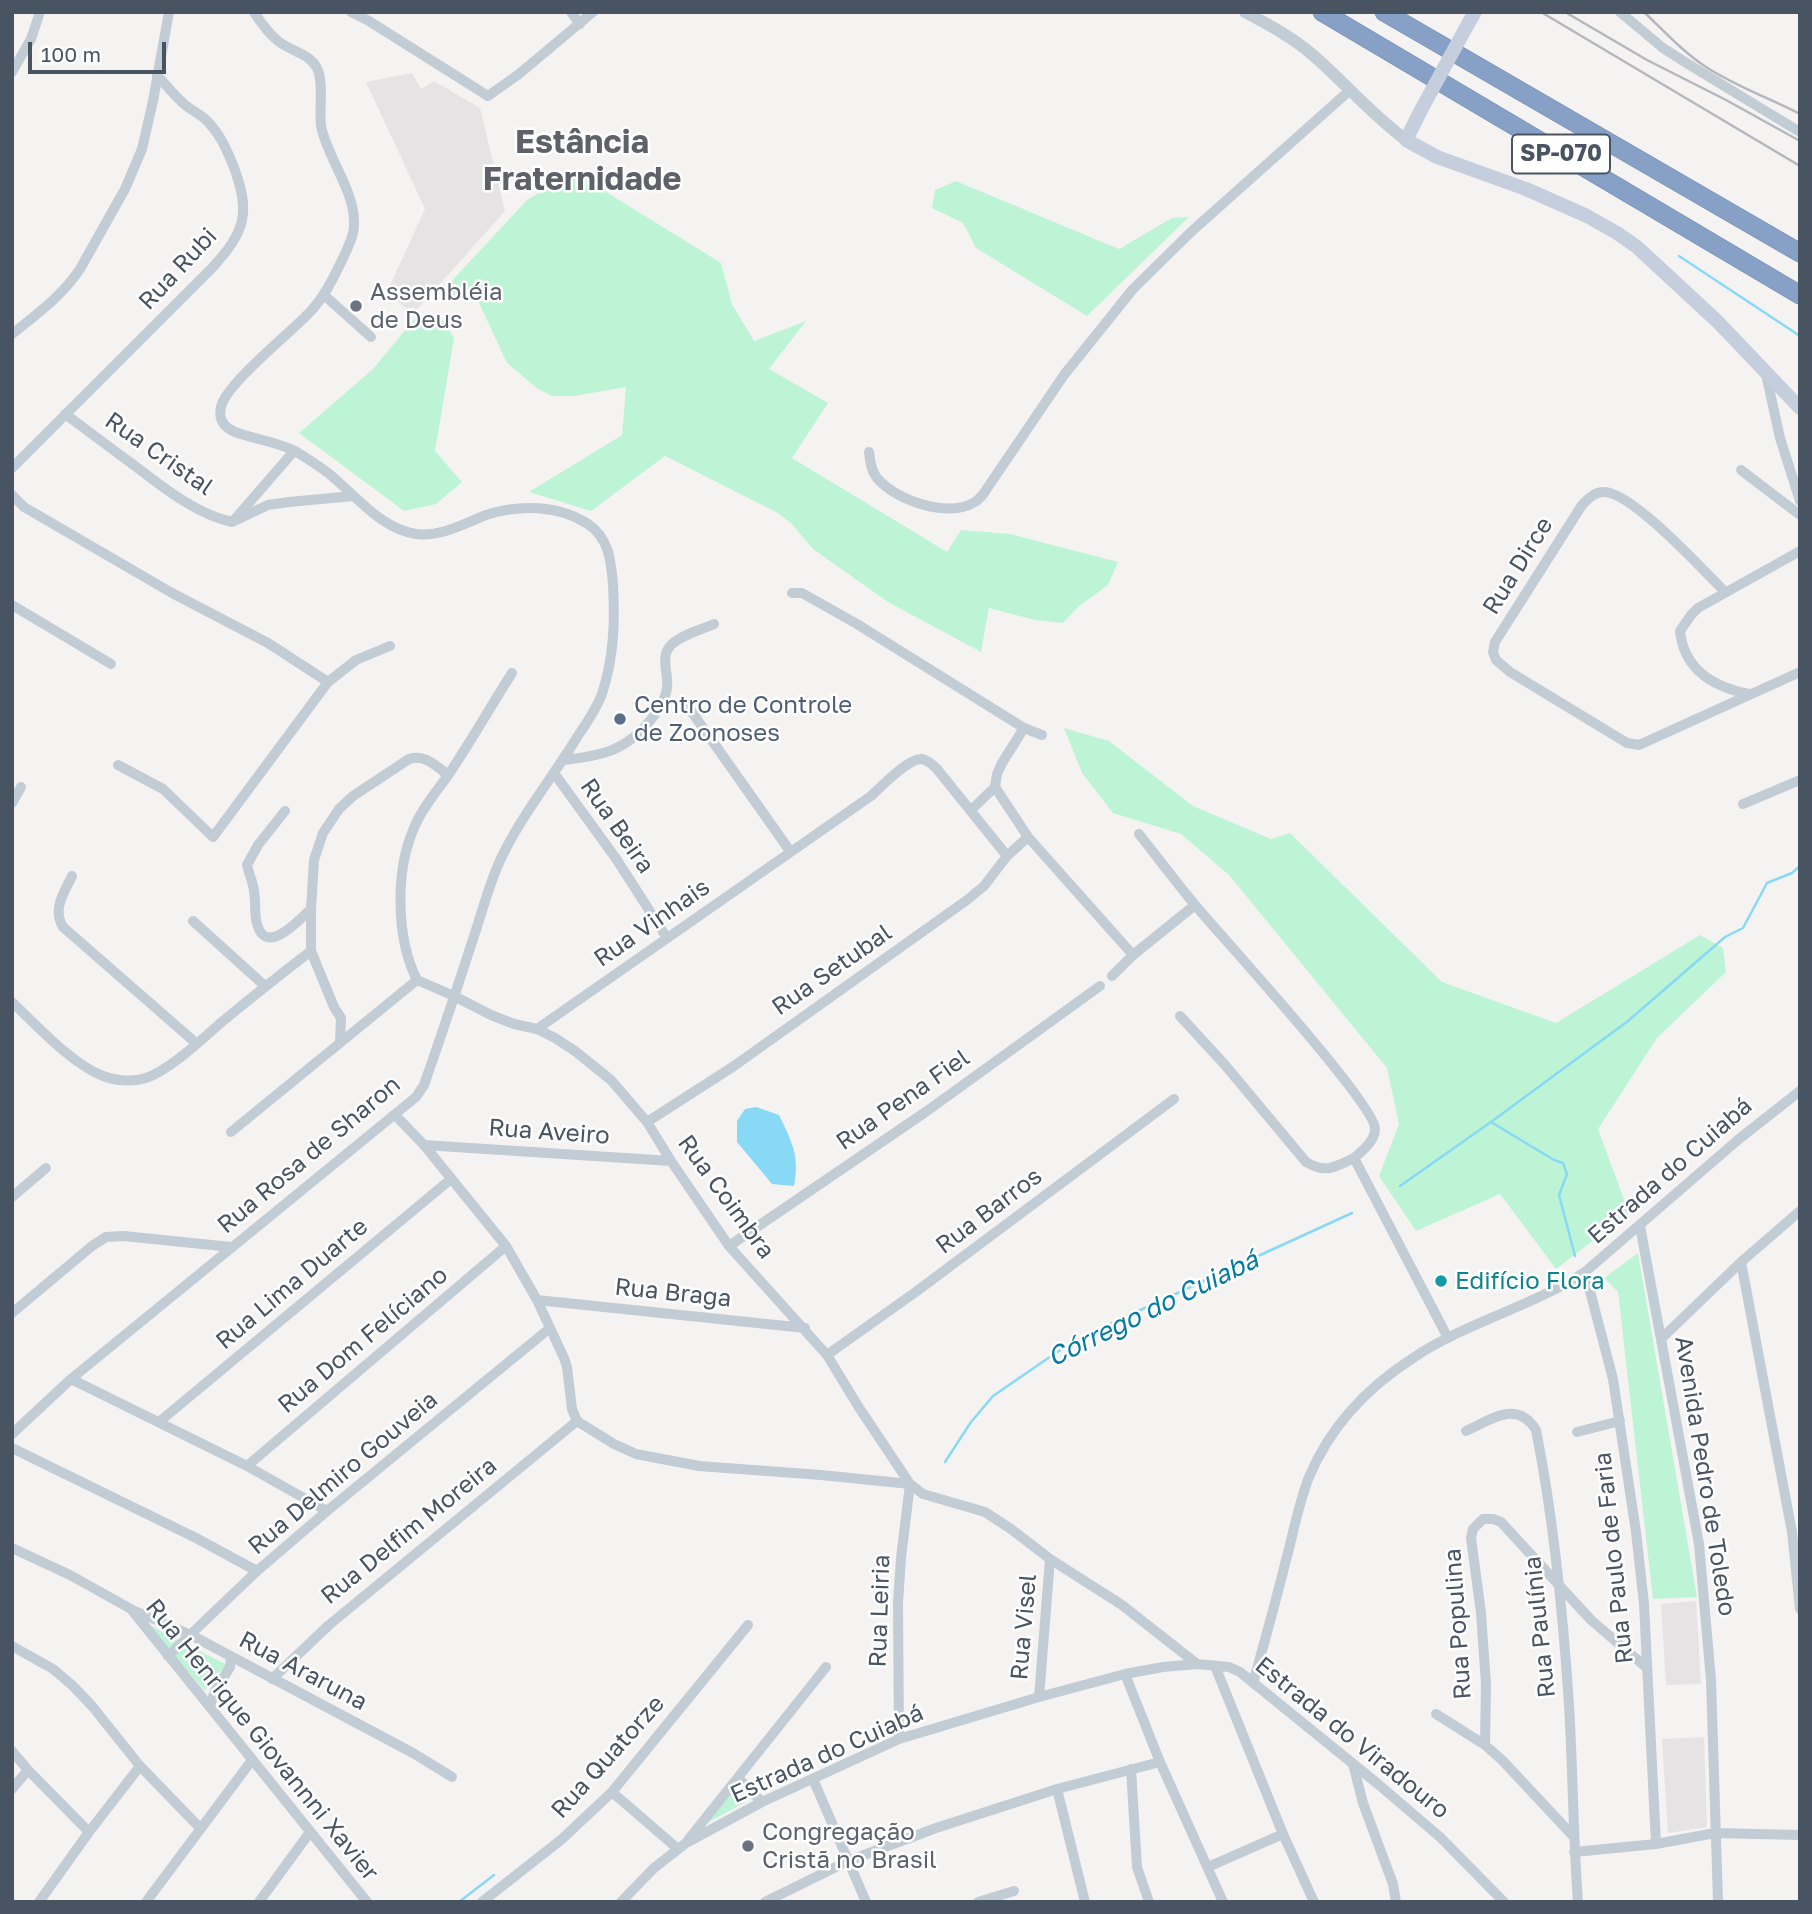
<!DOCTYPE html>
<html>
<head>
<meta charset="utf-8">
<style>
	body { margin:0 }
	#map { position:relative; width:1812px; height:1914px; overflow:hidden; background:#f5f2f2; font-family:"Golos Text",sans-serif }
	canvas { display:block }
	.frame { position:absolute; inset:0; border:14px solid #485462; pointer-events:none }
	.scale { position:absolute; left:28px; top:42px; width:138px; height:32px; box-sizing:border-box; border:4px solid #485462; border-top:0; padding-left:9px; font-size:21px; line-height:24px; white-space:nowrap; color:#485462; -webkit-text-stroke:5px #fff; paint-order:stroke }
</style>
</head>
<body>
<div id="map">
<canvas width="1812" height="1914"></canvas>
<div class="frame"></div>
<div class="scale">100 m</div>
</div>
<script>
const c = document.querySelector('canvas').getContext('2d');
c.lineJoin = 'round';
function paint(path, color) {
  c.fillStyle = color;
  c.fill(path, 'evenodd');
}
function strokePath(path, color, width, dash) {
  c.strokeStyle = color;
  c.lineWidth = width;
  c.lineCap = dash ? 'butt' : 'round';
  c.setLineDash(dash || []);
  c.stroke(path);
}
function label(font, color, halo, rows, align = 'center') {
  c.font = font + ' "Golos Text",sans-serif';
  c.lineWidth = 5;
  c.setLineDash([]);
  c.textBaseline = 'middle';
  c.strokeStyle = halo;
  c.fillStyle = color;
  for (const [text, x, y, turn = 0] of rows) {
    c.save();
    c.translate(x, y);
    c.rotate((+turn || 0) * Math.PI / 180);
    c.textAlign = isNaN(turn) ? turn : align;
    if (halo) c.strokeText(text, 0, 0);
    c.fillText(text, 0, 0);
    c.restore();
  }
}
paint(new Path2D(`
	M412,73L421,89L434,81L480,108L505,211L413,314L387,292L425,209L366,82Z
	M1696,1601L1701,1684L1666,1685L1661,1604Z
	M1704,1737L1707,1827L1668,1833L1662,1739Z`), '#e6e3e4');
paint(new Path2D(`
	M577,174L721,263L732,304L754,341L806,321L769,369L828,403L792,458L947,552L961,530L1010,534L1118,562L1108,585L1078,607L1063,623L1035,620L989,608L981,652L888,602L813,549L791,523L776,512L665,456L591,511L529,492L622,435L626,387L574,396H552L538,389L507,363L479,303L453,297L447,286L527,200L551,186Z
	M956,181L1119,249L1172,218L1189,217L1087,316L976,248L963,223L932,208L935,190Z
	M416,317L443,320L454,338L435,451L462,482L436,504L404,511L299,433L373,369Z
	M1064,728L1109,741L1193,806L1271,839L1290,833L1442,982L1556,1023L1700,935L1723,948L1726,972L1657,1038L1598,1129L1629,1213L1556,1269L1500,1194L1416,1231L1379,1176L1399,1124L1387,1068L1229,875L1181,834L1113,813L1082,773Z
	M1638,1253L1697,1597L1653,1599L1618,1292L1604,1278Z
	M146,1623L227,1665L212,1679L205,1691Z
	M737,1783L751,1799L702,1826Z`), '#bef4d6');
paint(new Path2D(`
	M756,1107L779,1115C792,1142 800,1156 794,1186L772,1184L737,1142V1121L745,1109Z`), '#88d9f5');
strokePath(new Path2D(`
	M1679,256L1800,336
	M1491,1122L1554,1160L1563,1163L1567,1174L1559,1195L1575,1256
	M1400,1186L1491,1122L1628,1021L1725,937L1743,928L1767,883L1792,873L1800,866
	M945,1462L971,1422L993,1396L1057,1352L1112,1323L1352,1213
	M459,1902L494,1875`), '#88d9f5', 2.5);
const motorway = new Path2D(`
	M1322,12L1800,295
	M1384,12L1800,253`);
strokePath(motorway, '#718cb1', 19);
strokePath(new Path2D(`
	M351,12L369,21L488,96L519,74L593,12
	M571,12L580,24
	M1620,12L1663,48L1688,64L1800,132
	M12,72L31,39L40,12
	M324,295L371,337
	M12,334C37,314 62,296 80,269L125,189L142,149L153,101L169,12
	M1766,374L1780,438L1800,501
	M65,414C88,431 111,448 135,466C164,488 196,514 232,522
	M869,452C870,460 871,471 877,478C895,500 948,518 973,503C980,500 984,493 988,487L1064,375L1133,289L1192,231L1349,91
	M12,468L212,268C246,231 251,212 233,165C226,148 219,132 205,119C199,113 190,110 183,103C174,95 166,85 157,75
	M1741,470L1800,515
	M12,495L24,507L172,593L268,643L328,682
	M235,519L294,451
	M232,522L268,505L289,502L353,496
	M1725,592C1703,570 1632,492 1604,492C1594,492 1588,499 1582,505L1495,642L1493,652L1496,660L1510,672L1627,743L1639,745L1800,672
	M792,593H802L857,624L1024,728L1042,735
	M12,605L111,664
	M512,673C491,706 471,741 449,774C437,791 422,808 414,828C395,871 396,938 417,980L454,996L491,1015L514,1024L537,1029L555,1038L575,1051L611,1080L647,1122L671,1161L729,1246L827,1355L858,1406L910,1484L923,1494L985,1512L1011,1529L1050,1559L1122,1605L1197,1664
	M1749,694C1713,687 1684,670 1680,631L1691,615L1698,608L1800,551
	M689,708L790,851
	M563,760C603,756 628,750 653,717C659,709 666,699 667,688C669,675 660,658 670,646C680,635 701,630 714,624
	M118,765L163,789L213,837L328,682L356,660L390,646
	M554,773L617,860L667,938
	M995,787L1028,837L1133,955
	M12,803L21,787
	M1743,804L1800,780
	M971,810L995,787L997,774L1002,763L1024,728
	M285,811L258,845L247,865C249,874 253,882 254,891C256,902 254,914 257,924C266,957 299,920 311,909
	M1139,834C1158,858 1176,882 1195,905C1220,935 1376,1105 1375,1129C1375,1141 1362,1151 1354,1158L1448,1338
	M72,876C64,893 52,909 63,927L197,1044
	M193,921L265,986
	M1112,976L1133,955L1195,905
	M12,1002C37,1026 72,1064 103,1076C116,1081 133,1082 146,1078C170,1070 203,1038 223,1021C252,997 281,974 311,951
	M1180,1016L1225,1065L1306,1162C1326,1174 1335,1167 1354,1158
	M537,1029L871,796C881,787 908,758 922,759C928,760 933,765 937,769L1007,856
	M340,1042L341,1018L334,1007L311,951V909L314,860L323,833L339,809L353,796L409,759C425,754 435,765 448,775
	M395,1115L424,1145L506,1246L537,1300L564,1358L567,1367L572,1409L577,1421L614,1444L636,1454L699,1466L821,1475L910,1484
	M647,1122L734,1066L967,900L984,886L1007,856L1028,837
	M231,1132L417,980
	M424,1145L671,1161
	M12,1197L46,1168
	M1640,1226L1699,1544L1711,1680L1718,1902
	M729,1246L927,1111L1100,986
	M1741,1262L1792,1532L1800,1609
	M1585,1272L1613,1379L1636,1532L1644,1604L1656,1844
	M537,1300L805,1328
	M12,1313L92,1246L106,1237L124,1236L231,1247
	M1662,1338L1741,1262L1800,1211
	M827,1355L917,1291L1174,1099
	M71,1379L247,1466L327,1511
	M159,1422L451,1179
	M1466,1431C1491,1420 1517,1399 1536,1430C1554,1520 1563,1613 1569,1705C1573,1771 1573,1836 1578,1902
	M1577,1432L1620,1421
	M12,1434L71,1379L416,1097L424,1085C440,1039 456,992 471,945C480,919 487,891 498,865C518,820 550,781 576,739C585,725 596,710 602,694C614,657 615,622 613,584C611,561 609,538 588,524C559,505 519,504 486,515C463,524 441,537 416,534C382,529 359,499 334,478C323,468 308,459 295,451C277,442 254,439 235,432C224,427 218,420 221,407C226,384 289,334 308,314C324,298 334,277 344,256C349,245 355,233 354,221C354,190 327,157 321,126C319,110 324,81 317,68C309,53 290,51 278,41C268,33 261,23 254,12
	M12,1448L196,1538L257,1571
	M247,1466L506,1246
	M12,1548L70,1575L131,1609L367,1902
	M135,1611L191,1635L413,1753L452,1777
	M12,1646L53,1669L72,1685L92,1706L140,1766L200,1828
	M168,1656L257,1571L327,1511L550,1328
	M1215,1666L1283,1834L1314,1902
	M1125,1674L1160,1762L1223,1902
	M272,1679L329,1625L577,1421
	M1253,1683C1264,1644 1275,1604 1285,1564C1293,1535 1298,1505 1309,1477C1330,1427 1368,1387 1413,1358C1467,1322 1531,1307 1585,1272L1739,1139L1800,1091
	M1039,1697L1050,1559
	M210,1706L215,1691L230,1667L231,1657
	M1436,1714L1485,1745L1502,1760L1574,1837
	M899,1739L898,1603L901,1558L910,1484
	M1485,1745L1486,1684L1481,1613L1471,1538L1473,1529L1483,1519H1493L1501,1522L1591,1620L1647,1668
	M12,1751L28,1770L89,1832
	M1353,1764L1363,1803L1393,1884L1396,1902
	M1131,1769L1137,1867L1149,1902
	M738,1778L762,1802
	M813,1779L866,1902
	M12,1789L28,1770
	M1057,1789L1085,1902
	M612,1792L678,1849
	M688,1840L826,1667
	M1574,1852L1656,1844L1715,1833L1800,1835
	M1208,1867L1283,1834
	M39,1902L89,1832L140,1766
	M146,1902L252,1760
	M259,1902L310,1832
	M482,1902L562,1839L612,1792L748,1625
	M621,1902L654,1868L686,1843L762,1802L899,1739L1039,1697L1125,1674L1163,1667L1197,1664L1229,1667L1240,1672L1378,1784L1440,1837L1504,1902
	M765,1902L848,1861L936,1828L1057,1789L1160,1762
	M978,1902L1014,1891`), '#c2ccd5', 10);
strokePath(new Path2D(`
	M1245,12C1269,25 1294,38 1314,56C1345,83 1372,115 1406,140`), '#c2ccd5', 12);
strokePath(new Path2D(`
	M1468,24L1475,12
	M1421,110L1406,140L1437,157L1526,189L1587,216L1617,233L1637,247L1718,322L1800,408`), '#c4cedc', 14);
strokePath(motorway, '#86a1c5', 18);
strokePath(new Path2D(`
	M1541,12L1800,166
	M1565,12L1647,60L1726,100L1800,141
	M1644,12C1664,31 1683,52 1706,67C1735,86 1769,98 1800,114`), '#b4b7bd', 2.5);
strokePath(new Path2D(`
	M1421,110L1468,24`), '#c4cedc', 14);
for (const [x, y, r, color] of [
	[356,306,7,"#6b7280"],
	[620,719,7,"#5c6f8a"],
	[1441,1281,7,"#0f9aa8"],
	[748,1846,7,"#6b7280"]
]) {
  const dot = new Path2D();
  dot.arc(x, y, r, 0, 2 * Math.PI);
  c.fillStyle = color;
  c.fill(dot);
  strokePath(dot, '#fff', 2.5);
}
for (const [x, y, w] of [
	[1561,154,98]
]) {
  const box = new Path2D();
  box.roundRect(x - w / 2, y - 19.5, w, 39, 5);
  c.fillStyle = '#fff';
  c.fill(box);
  strokePath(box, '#485462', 2);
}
label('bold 23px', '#485462', null, [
	["SP-070",1561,154]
]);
label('24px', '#485462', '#fff', [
	["Rua Rubi",178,269,-47],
	["Rua Cristal",159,454,35],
	["Rua Dirce",1518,566,-58],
	["Rua Beira",617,826,55],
	["Rua Vinhais",652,923,-35],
	["Rua Setubal",832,970,-35],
	["Rua Pena Fiel",903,1100,-35],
	["Rua Aveiro",549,1132,4],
	["Rua Rosa de Sharon",309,1155,-40],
	["Estrada do Cuiabá",1670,1171,-41],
	["Rua Coimbra",726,1197,54],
	["Rua Barros",989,1211,-37],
	["Rua Lima Duarte",292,1284,-40],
	["Rua Braga",673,1293,6],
	["Rua Dom Felíciano",363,1340,-40],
	["Rua Delmiro Gouveia",343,1473,-40],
	["Avenida Pedro de Toledo",1705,1476,81],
	["Rua Delfim Moreira",409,1531,-39],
	["Rua Paulo de Faria",1614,1558,-96],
	["Rua Leiria",880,1611,-88],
	["Rua Populina",1458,1624,-94],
	["Rua Visel",1024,1627,-85],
	["Rua Paulínia",1540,1627,-96],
	["Rua Araruna",303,1671,28],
	["Estrada do Viradouro",1352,1738,39],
	["Rua Henrique Giovannni Xavier",262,1740,51],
	["Estrada do Cuiabá",827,1754,-24],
	["Rua Quatorze",608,1757,-48]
]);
label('24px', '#5b616d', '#fff', [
	["Assembléia",370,292],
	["de Deus",370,320],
	["Congregação",762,1832],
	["Cristã no Brasil",762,1860]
], 'left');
label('24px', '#4e5e75', '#fff', [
	["Centro de Controle",634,705],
	["de Zoonoses",634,733]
], 'left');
label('24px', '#0d838f', '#fff', [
	["Edifício Flora",1455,1281]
], 'left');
label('italic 26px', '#037aa3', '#fff', [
	["Córrego do Cuiabá",1153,1309,-26]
]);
label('bold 32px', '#5e6268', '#fff', [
	["Estância",582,143],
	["Fraternidade",582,180]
]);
</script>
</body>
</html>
